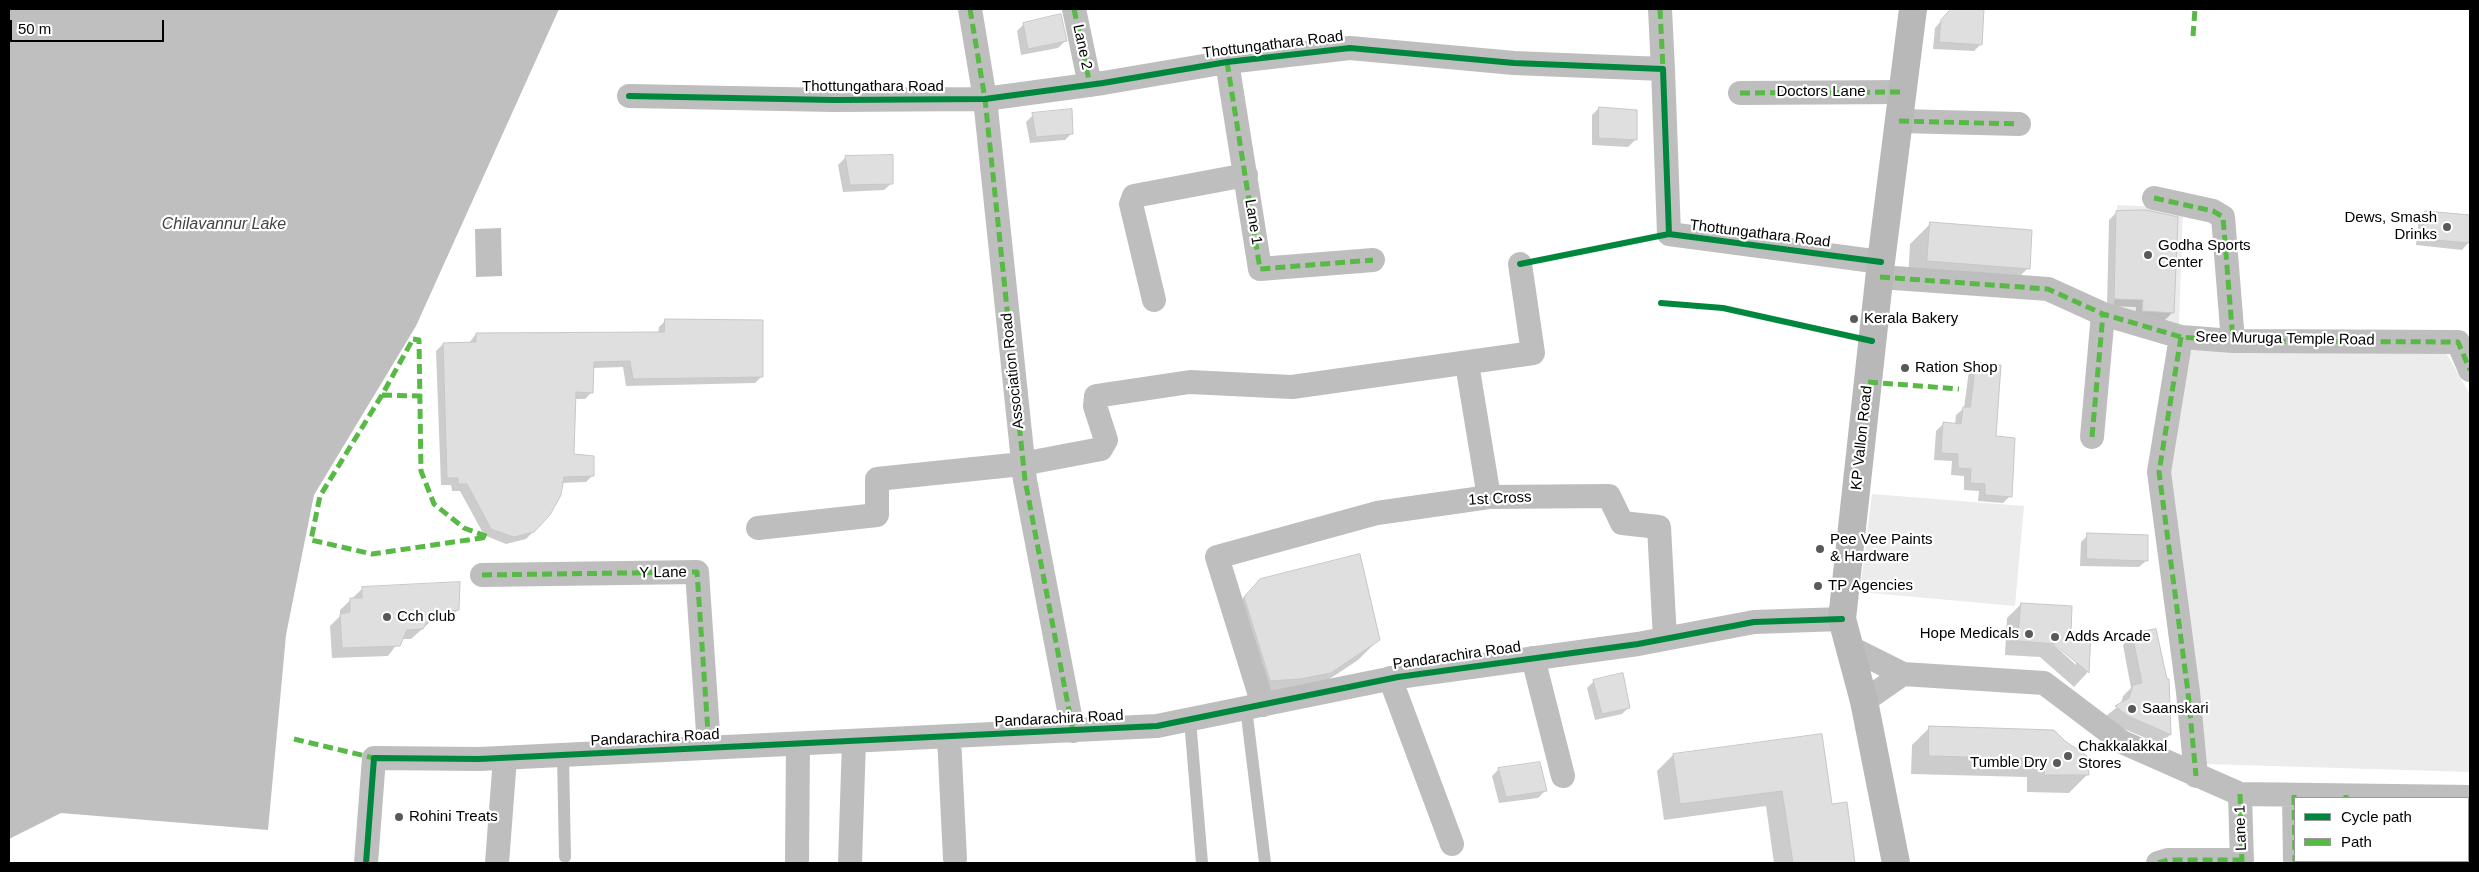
<!DOCTYPE html>
<html>
<head>
<meta charset="utf-8">
<style>
	body { margin:0 }
	#map { position:relative; width:2479px; height:872px; overflow:hidden; background:#fff; font-family:Arial,sans-serif }
	canvas { display:block }
	.frame { position:absolute; inset:0; border:10px solid #000; pointer-events:none }
	.legend { position:absolute; left:2294px; top:797px; width:175px; height:65px; box-sizing:border-box; background:#fff; border:1px solid #999; margin:0; padding:6px 9px; list-style:none; font-size:15px; color:#000 }
	.legend li { display:flex; align-items:center; gap:10px; height:25px }
	.legend b { width:25px; border:1px solid #999 }
	.scale { position:absolute; left:10px; top:20px; width:154px; height:22px; box-sizing:border-box; border:2px solid #000; border-top:0; padding-left:6px; font-size:15px; line-height:18px; white-space:nowrap; color:#000; -webkit-text-stroke:4px #fff; paint-order:stroke }
</style>
</head>
<body>
<div id="map">
<canvas width="2479" height="872"></canvas>
<div class="frame"></div>
<ul class="legend">
<li><b style="height:6px;background:#00873e"></b>Cycle path</li>
<li><b style="height:6px;background:#58b947"></b>Path</li>
</ul>
<div class="scale">50 m</div>
</div>
<script>
const c = document.querySelector('canvas').getContext('2d');
c.lineJoin = 'round';
function paint(path, color) {
  c.fillStyle = color;
  c.fill(path, 'evenodd');
}
function strokePath(path, color, width, dash) {
  c.strokeStyle = color;
  c.lineWidth = width;
  c.lineCap = dash ? 'butt' : 'round';
  c.setLineDash(dash || []);
  c.stroke(path);
}
function label(font, color, halo, rows, align = 'center') {
  c.font = font + ' Arial,sans-serif';
  c.lineWidth = 4.5;
  c.setLineDash([]);
  c.textBaseline = 'middle';
  c.strokeStyle = halo;
  c.fillStyle = color;
  for (const [text, x, y, turn = 0] of rows) {
    c.save();
    c.translate(x, y);
    c.rotate((+turn || 0) * Math.PI / 180);
    c.textAlign = isNaN(turn) ? turn : align;
    if (halo) c.strokeText(text, 0, 0);
    c.fillText(text, 0, 0);
    c.restore();
  }
}
paint(new Path2D(`
	M2117,205L2183,208L2179,325L2114,306Z
	M2187,345L2446,353L2470,394V772L2206,764L2168,472Z
	M1872,494L2024,506L2015,606L1860,592Z`), '#ececec');
paint(new Path2D(`
	M9,9H559L416,326L314,495L286,635L268,830L61,813L9,839Z
	M501,228L502,276L476,277L475,229Z`), '#bfbfbf');
paint(new Path2D(`
	M1951,9H1983L1981,44L1974,51L1933,49L1935,28Z
	M1024,24L1065,41L1058,48L1021,55L1017,31Z
	M1599,108L1635,140L1628,147L1592,145V115Z
	M1033,115L1072,133L1065,140L1030,143L1026,122Z
	M892,156V183L884,190L843,192L838,165L845,158Z
	M2117,212L2173,312L2165,320L2135,319L2136,307L2107,306L2109,220Z
	M2426,212L2470,216L2469,242L2462,250L2416,245L2419,219Z
	M1930,224L2028,268L2008,288L1908,281L1910,244Z
	M666,320L762,376L755,383L626,386L623,367L593,368L592,392L585,399H575L573,455L593,475L586,482L561,483L534,531L526,539L506,544L484,535L460,491H452L451,485H441L436,351L443,344L469,343L476,334L658,333L659,327Z
	M1976,363L2010,496L2003,503L1978,501L1979,491L1964,490V476L1951,475L1952,461L1934,460L1936,431L1943,424H1955L1956,415L1964,408L1969,370Z
	M2088,535L2147,560L2139,567L2080,566L2081,542Z
	M1261,580L1378,640L1358,660L1310,692L1250,700L1241,600Z
	M363,588L458,610L447,620L430,622L411,639H401L388,656L332,658L330,626L340,616V610Z
	M2021,604L2069,633L2090,634L2087,673L2074,687L2040,657L2005,655L2007,618ZM2053,642L2076,661V665L2052,643Z
	M2133,635L2167,680L2170,735L2160,744L2117,726L2106,716L2121,704L2123,696L2131,688L2123,645Z
	M1594,681L1629,707L1622,714L1595,720L1587,688Z
	M1930,727L2053,731L2087,775L2069,793L2027,792V777L1911,774L1912,745Z
	M1673,755L1831,806L1846,804L1854,863H1774L1766,806L1664,820L1657,771Z
	M1499,769L1545,791L1538,798L1499,803L1492,776Z`), '#0003');
const building = new Path2D(`
	M1951,9H1984L1982,45L1939,42L1941,20Z
	M1061,14L1067,41L1028,49L1023,23Z
	M1599,107L1637,110V140L1599,138Z
	M1072,109L1073,134L1036,137L1032,113Z
	M893,155V184L850,185L845,156Z
	M2146,210L2178,217L2174,313L2142,311L2143,300L2114,299L2116,211Z
	M2425,211L2470,215V243L2423,239Z
	M1930,222L2032,230L2030,269L1927,261Z
	M665,319L763,320V377L633,379L630,361L594,362L593,393L576,392L574,454L594,456V476L564,477L561,495L550,515L534,532L514,537L491,529L467,484H458V478H447L443,343L476,342V333L664,332Z
	M1976,362L2001,365L1996,436L2015,438L2012,497L1985,495V484L1970,483L1971,469L1958,468V454L1941,453L1943,422L1961,424L1963,407H1970Z
	M2087,533L2148,535V561L2087,559Z
	M1360,554L1380,640L1331,673L1300,679L1270,681L1244,597L1260,579Z
	M460,582L459,610L442,612L428,620L423,629L407,630L400,646L342,648L340,614L350,612V598H362V587Z
	M2021,603L2072,606L2071,632L2091,633L2089,673L2054,644L2018,641Z
	M2156,629L2167,679H2169L2171,735L2128,716L2115,706L2129,698L2133,685L2142,683L2132,634Z
	M1623,673L1630,708L1602,714L1593,680Z
	M1929,726L2054,730L2065,741L2087,756L2089,775H2044L2045,759L1929,756Z
	M1822,734L1832,804L1847,802L1855,863H1793L1782,791L1680,804L1673,754Z
	M1540,762L1547,791L1506,797L1498,768Z`);
paint(building, '#dfdfdf');
strokePath(building, '#c7c7c7', 1);
strokePath(new Path2D(`
	M1246,708L1265,863
	M1190,720L1202,863
	M563,755L565,857`), '#bebebe', 12);
strokePath(new Path2D(`
	M970,9L985,99L1025,480L1073,731
	M1074,9L1090,85
	M1660,9L1663,69
	M1227,62L1260,269L1373,260
	M1740,93L1903,92
	M629,96L834,100L985,99L1103,83L1227,62L1350,48L1514,63L1663,69L1669,234L1881,262
	M1899,121L2019,124
	M2154,198L2213,211L2223,217L2233,341
	M1880,277L2048,289L2103,314L2181,337L2233,341L2458,342L2470,370
	M1154,300L1131,204L1134,196L1246,175
	M2181,337L2159,472L2188,692L2196,776
	M1467,364L1489,497
	M2092,437L2103,314
	M758,528L877,515V479L1022,464L1101,449L1106,440L1095,406L1096,396L1190,382L1292,387L1533,353L1520,264
	M482,575L697,572L709,747
	M1851,648L1903,674L2044,683L2122,742L2240,794L2470,797
	M1533,658L1563,776
	M1390,678L1452,844
	M1864,701L1903,674
	M1263,705L1217,557L1377,513L1489,497L1609,496L1622,523L1659,527L1665,639
	M949,737L955,859
	M2240,794L2242,863
	M2294,795L2295,863
	M2348,861L2349,863
	M366,863L374,758L479,759L1157,726L1398,677L1638,644L1754,622L1842,619
	M497,863L505,758
	M797,863L798,744
	M850,863L854,741
	M2158,863L2168,860H2242
	M2457,863V861`), '#bebebe', 24);
strokePath(new Path2D(`
	M1896,863L1864,701L1842,619L1881,262L1913,9`), '#b8b8b8', 28);
strokePath(new Path2D(`
	M970,9L985,99L1025,480L1073,731
	M1074,9L1090,85
	M1660,9L1663,69
	M2193,36L2195,9
	M1227,62L1260,269L1373,260
	M1740,93L1903,92
	M1899,121L2019,124
	M2154,198L2213,211L2223,217L2233,341
	M1880,277L2048,289L2103,314L2181,337L2233,341L2458,342L2470,370
	M2181,337L2159,472L2188,692L2196,776
	M413,339L419,340L421,471L434,504L464,528L488,537L372,554L311,540L320,496L382,395Z
	M1868,382L1959,389
	M382,395L420,396
	M2092,437L2103,314
	M482,575L697,572L709,747
	M294,739L374,758
	M2240,794L2242,863
	M2294,795L2295,863
	M2346,795V798
	M2348,861L2349,863
	M2158,863L2168,860H2242`), '#58b947', 5, [10, 5]);
strokePath(new Path2D(`
	M629,96L834,100L985,99L1103,83L1227,62L1350,48L1514,63L1663,69L1669,234L1881,262
	M1520,264L1669,234
	M1661,303L1723,308L1872,341
	M366,863L374,758L479,759L1157,726L1398,677L1638,644L1754,622L1842,619`), '#00873e', 6);
for (const [x, y, r, color] of [
	[2447,227,5,"#595959"],
	[2148,255,5,"#595959"],
	[1854,319,5,"#595959"],
	[1905,368,5,"#595959"],
	[1820,549,5,"#595959"],
	[1818,586,5,"#595959"],
	[387,617,5,"#595959"],
	[2029,634,5,"#595959"],
	[2055,637,5,"#595959"],
	[2132,709,5,"#595959"],
	[2068,756,5,"#595959"],
	[2057,763,5,"#595959"],
	[399,817,5,"#595959"]
]) {
  const dot = new Path2D();
  dot.arc(x, y, r, 0, 2 * Math.PI);
  c.fillStyle = color;
  c.fill(dot);
  strokePath(dot, '#fff', 2);
}
label('15px', '#000', '#fff', [
	["Thottungathara Road",1273,45,-7],
	["Lane 2",1082,47,78],
	["Thottungathara Road",873,87],
	["Doctors Lane",1821,92],
	["Lane 1",1253,222,81],
	["Thottungathara Road",1760,234,7],
	["Sree Muruga Temple Road",2285,339,1],
	["Association Road",1013,371,-96],
	["KP Vallon Road",1862,438,-84],
	["1st Cross",1500,499,-3],
	["Y Lane",663,573,-1],
	["Pandarachira Road",1457,656,-8],
	["Pandarachira Road",1059,719,-3],
	["Pandarachira Road",655,738,-3],
	["Lane 1",2241,828,-92]
]);
label('15px', '#000', '#fff', [
	["Dews, Smash",2437,218,"right"],
	["Drinks",2437,235,"right"],
	["Godha Sports",2158,246],
	["Center",2158,263],
	["Kerala Bakery",1864,319],
	["Ration Shop",1915,368],
	["Pee Vee Paints",1830,540],
	["& Hardware",1830,557],
	["TP Agencies",1828,586],
	["Cch club",397,617],
	["Hope Medicals",2019,634,"right"],
	["Adds Arcade",2065,637],
	["Saanskari",2142,709],
	["Chakkalakkal",2078,747],
	["Stores",2078,764],
	["Tumble Dry",2047,763,"right"],
	["Rohini Treats",409,817]
], 'left');
label('italic 16px', '#444', '#fff', [
	["Chilavannur Lake",224,225]
]);
</script>
</body>
</html>
